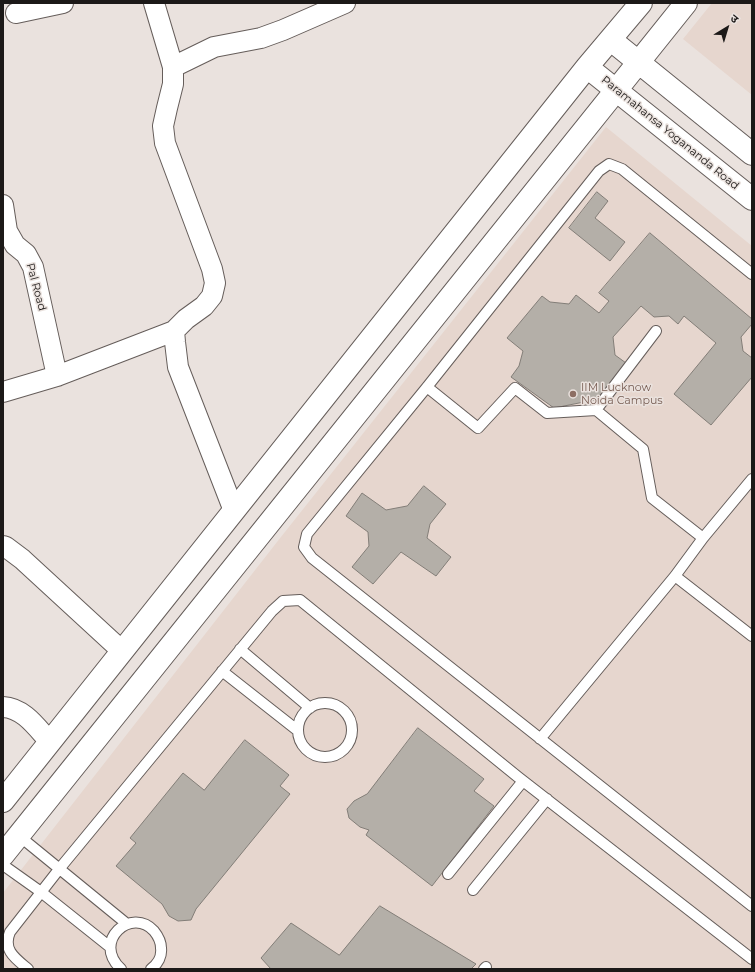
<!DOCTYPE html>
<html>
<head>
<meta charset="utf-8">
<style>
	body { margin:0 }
	#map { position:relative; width:755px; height:972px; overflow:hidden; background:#eae2de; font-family:Montserrat,"Noto Sans Devanagari",sans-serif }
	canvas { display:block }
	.frame { position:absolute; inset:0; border:4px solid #1c1918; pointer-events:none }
	.north { position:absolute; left:707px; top:8px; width:40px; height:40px; -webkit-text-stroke:3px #eae2de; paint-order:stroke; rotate:38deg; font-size:11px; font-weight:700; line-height:16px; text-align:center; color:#1c1918 }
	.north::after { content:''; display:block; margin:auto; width:14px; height:18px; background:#1c1918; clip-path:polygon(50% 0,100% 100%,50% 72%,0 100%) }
</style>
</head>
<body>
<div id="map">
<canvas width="755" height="972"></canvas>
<div class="frame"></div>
<div class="north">उ</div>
</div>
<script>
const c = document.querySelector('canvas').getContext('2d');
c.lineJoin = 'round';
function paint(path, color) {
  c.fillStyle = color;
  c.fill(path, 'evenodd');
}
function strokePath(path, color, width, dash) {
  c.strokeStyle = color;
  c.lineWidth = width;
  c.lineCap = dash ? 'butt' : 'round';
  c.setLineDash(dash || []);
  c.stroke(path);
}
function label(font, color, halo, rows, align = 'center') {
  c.font = font + ' Montserrat,sans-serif';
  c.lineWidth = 3;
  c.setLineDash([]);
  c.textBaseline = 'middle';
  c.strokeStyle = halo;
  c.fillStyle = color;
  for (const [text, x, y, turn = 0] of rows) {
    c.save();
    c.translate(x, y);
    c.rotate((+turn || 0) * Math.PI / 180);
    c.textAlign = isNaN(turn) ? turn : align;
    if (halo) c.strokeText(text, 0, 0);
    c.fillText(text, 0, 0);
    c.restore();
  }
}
paint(new Path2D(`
	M712,3H752V95L683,39Z
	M606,127L752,246V969H3V893L277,542Z`), '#e6d6ce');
const building = new Path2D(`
	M597,192L608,201L595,218L625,242L610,261L569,228Z
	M650,233L752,319V324L741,337L743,351L752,358V377L711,425L674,394L716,343L684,316L678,324L669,316L654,317L641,306L613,337L615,355L626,363L599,399L554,408L511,377L519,366L523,351L507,338L542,296L550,302L569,304L576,295L599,313L609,301L599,293Z
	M424,486L446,504L430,524L427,538L451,557L436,576L401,552L373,584L352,567L369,546L368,532L346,516L362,493L386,510L407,506Z
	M418,728L484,779L474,791L494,806L432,886L366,835L369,830L360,827L349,818L347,809L354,801L367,794Z
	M245,740L289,775L280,786L290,794L196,909L191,920L178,921L169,916L162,904L116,866L136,843L130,838L183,773L204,790Z
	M380,906L476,964L471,969H271L261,958L291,923L339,955Z`);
paint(building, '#b4afa8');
strokePath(building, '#837e78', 1);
const service = new Path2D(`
	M752,274L622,169L609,164L599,171L427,387L307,534L304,547L312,558L752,906
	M427,387L478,428L515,388L547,413L596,410L643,449L652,498L703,538
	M596,410L656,331
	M675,576L752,636
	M240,649L310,708
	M222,671L297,730
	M298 730a27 27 0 1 1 54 0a27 27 0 1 1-54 0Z
	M540,739L675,576L703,538L752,479
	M18,835L127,924
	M3,865L41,892L110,947
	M448,874L523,781
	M473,890L547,799
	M28,969C16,959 2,950 10,932L60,868L272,611L283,601L300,600L518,777L752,959
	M121,969C91,941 132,906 154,931C158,936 161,941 161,948C162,956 158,964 151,969
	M484,969L486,967`);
const minor = new Path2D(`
	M154,3L173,67V84L167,108L163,126L165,143L212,269L215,283L212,296L204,306L186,319L174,331L175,342L178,367L234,511
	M16,13L63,3
	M173,67L214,47L261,38L283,30L345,3
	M3,205L7,231L15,245L26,254L33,267L57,376
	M3,392L57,376L174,331
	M3,546L6,547L22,559L122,651
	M3,707C24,708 37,728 50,742`);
const tertiary = new Path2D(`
	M611,40L752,154
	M587,67L752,199
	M3,801L587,67L641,3
	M3,855L686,3`);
strokePath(service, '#655d5a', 12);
strokePath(minor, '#655d5a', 22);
strokePath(tertiary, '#655d5a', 24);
strokePath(service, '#fff', 10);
strokePath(minor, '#fff', 20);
strokePath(tertiary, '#fff', 22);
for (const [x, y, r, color] of [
	[573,394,4,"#8d6e63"]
]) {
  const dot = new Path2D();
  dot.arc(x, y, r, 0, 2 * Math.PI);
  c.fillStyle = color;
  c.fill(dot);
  strokePath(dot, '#eae2de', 1.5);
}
label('11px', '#1c1918', '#eae2de', [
	["Paramahansa Yogananda Road",670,133,39],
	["Pal Road",36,287,75]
]);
label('11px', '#785e54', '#eae2de', [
	["IIM Lucknow",581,388],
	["Noida Campus",581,401]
], 'left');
</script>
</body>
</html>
